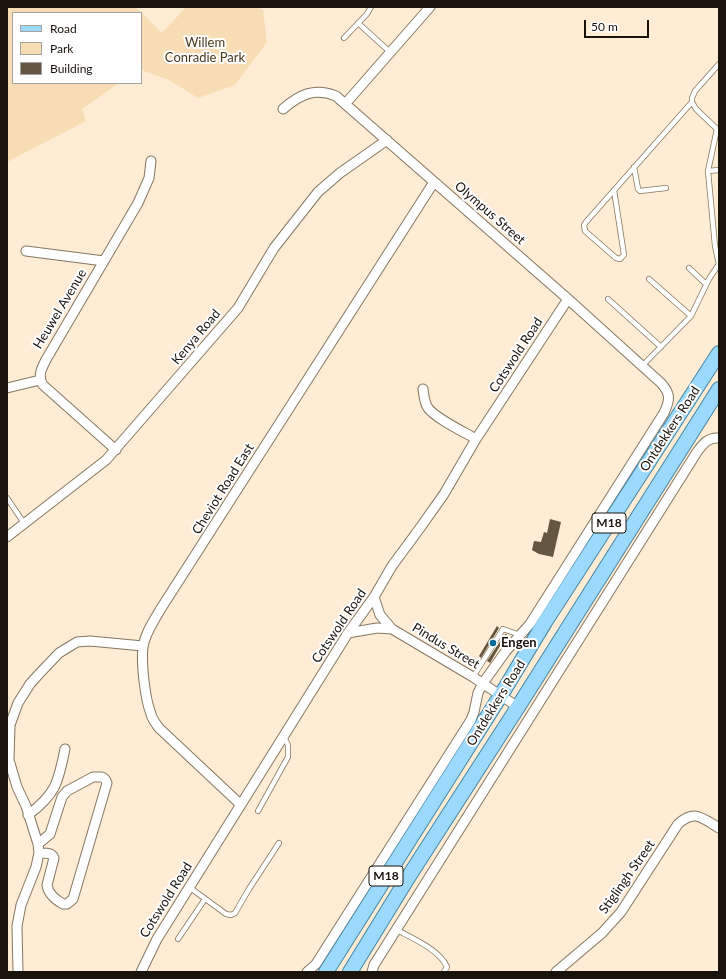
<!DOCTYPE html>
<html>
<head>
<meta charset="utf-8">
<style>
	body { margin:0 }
	#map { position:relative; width:726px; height:979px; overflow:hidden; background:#feecd4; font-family:Lato,sans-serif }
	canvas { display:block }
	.frame { position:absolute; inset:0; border:8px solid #19130b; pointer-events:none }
	.legend { position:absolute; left:12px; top:12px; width:130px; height:72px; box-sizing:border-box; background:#fff; border:1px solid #a3a19d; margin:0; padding:5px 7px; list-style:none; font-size:12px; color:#19130b }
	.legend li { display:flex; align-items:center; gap:8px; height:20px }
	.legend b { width:20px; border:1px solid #a3a19d }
	.scale { position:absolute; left:584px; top:20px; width:65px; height:18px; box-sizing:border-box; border:2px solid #19130b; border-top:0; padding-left:5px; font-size:12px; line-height:14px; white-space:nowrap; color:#19130b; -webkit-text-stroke:3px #fff; paint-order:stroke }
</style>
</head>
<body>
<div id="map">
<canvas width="726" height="979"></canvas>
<div class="frame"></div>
<ul class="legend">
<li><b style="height:5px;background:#9cdafd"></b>Road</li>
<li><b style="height:11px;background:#f8dcb4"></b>Park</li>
<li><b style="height:11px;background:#645641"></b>Building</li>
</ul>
<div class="scale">50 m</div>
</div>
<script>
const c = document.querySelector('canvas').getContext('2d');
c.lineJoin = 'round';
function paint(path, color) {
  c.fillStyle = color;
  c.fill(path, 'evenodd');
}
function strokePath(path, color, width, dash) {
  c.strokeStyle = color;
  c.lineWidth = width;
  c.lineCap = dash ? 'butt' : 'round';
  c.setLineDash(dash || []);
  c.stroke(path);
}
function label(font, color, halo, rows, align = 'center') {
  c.font = font + ' Lato,sans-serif';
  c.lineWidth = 4;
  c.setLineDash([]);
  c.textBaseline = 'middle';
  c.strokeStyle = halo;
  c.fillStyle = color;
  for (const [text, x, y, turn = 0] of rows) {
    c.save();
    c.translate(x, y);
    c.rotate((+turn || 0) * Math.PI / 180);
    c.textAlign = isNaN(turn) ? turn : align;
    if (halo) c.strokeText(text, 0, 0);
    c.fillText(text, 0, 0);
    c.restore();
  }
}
paint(new Path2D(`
	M7,7H136L162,33L186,7H257L263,10L267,42L235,85L198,98L169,80L141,70V13H13V83H119L82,109L86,121L7,162Z`), '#f8dcb4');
paint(new Path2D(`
	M550,519L561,522L553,557L539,554L532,550L534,541L541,542L544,532L547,533Z
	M497,626L499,628L481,658L479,656Z
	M505,634H507L490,663L487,661Z`), '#645641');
const lane = new Path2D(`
	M358,23L390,52
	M344,38L367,14L371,7
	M719,64L695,91L692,98V102L696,109L719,131
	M634,167L638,189L640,191L666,188
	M708,171L717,129
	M614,190L624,255L620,259L616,258L585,231L584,225L586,222L692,102
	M719,264L715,246L708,171L719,170
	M689,268L706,284
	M649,279L691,316
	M608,299L661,347
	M642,366L691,316L709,279L719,264
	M7,498L24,523
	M473,677L503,629L520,635
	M258,811L288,757V745L284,737
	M189,887L226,914L231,915L235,913L249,889L279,843
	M397,930C412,938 440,950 447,967L444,972
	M178,939L205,899`);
const street = new Path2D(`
	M346,103L430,7
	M283,109C299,95 314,87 336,96L568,299L661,383C671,394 670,400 664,413L530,624L506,651L483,683L478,693L474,712L471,720L316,964L307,972
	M26,251L104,261
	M7,388L40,380
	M423,389C424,395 424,402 428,408C435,418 464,432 476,439
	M116,450L43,385C37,376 42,367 47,358L138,203L149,178L151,161
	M7,537L106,460L238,308L274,248L318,192L340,173L387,140
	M374,597L380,615L392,629L473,677L518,707
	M348,633L377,628L392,629
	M240,804L159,728C156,724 152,719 151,714C145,699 141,663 143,647C145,633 154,621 160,610L434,182
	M28,815C57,793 58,782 65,749
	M38,844L50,834L62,797L67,791L93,777H102L105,779L107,783L73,899L67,904H63C56,900 48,893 47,885L54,858C52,852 45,853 39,853
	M18,972L17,926L21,905L36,867L39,853L38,844L26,806L17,787L9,760L10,725L18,703L30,684L39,674L59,653L77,642L90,641L143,646
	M141,972L157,939L348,633L374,597L392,566L420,528L444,494L476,439L568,299
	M372,972L374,965L697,452C703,444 708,437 719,438
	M556,972L602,933L621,912L678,824C695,809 702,818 719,828`);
const primary = new Path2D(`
	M326,972L501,695L545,622L719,353
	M350,972L409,876L518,707L719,389`);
strokePath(lane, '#857660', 6);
strokePath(street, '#857660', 11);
strokePath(primary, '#4384a7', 16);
strokePath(lane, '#fff', 4.5);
strokePath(street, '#fff', 9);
strokePath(primary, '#9cdafd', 14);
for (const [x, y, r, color] of [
	[493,643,4,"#046c9a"]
]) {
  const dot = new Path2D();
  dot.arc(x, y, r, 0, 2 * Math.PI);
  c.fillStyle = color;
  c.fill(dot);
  strokePath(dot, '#fff', 1.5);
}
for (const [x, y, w] of [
	[609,523,34],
	[386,876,34]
]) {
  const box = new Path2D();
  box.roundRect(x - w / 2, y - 10, w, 20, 3);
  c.fillStyle = '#fff';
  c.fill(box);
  strokePath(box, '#19130b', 1);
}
label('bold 12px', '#19130b', null, [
	["M18",609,523],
	["M18",386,876]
]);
label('13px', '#4a371a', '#fff', [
	["Willem",205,43],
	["Conradie Park",205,58]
]);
label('13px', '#19130b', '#fff', [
	["Olympus Street",490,213,41],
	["Heuwel Avenue",60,309,-59],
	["Kenya Road",196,337,-50],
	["Cotswold Road",516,355,-57],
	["Ontdekkers Road",670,429,-57],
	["Cheviot Road East",223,489,-58],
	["Cotswold Road",339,626,-56],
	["Pindus Street",446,646,31],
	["Ontdekkers Road",496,703,-58],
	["Stiglingh Street",627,877,-55],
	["Cotswold Road",166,900,-58]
]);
label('bold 13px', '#19130b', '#fff', [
	["Engen",501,643]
], 'left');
</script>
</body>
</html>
